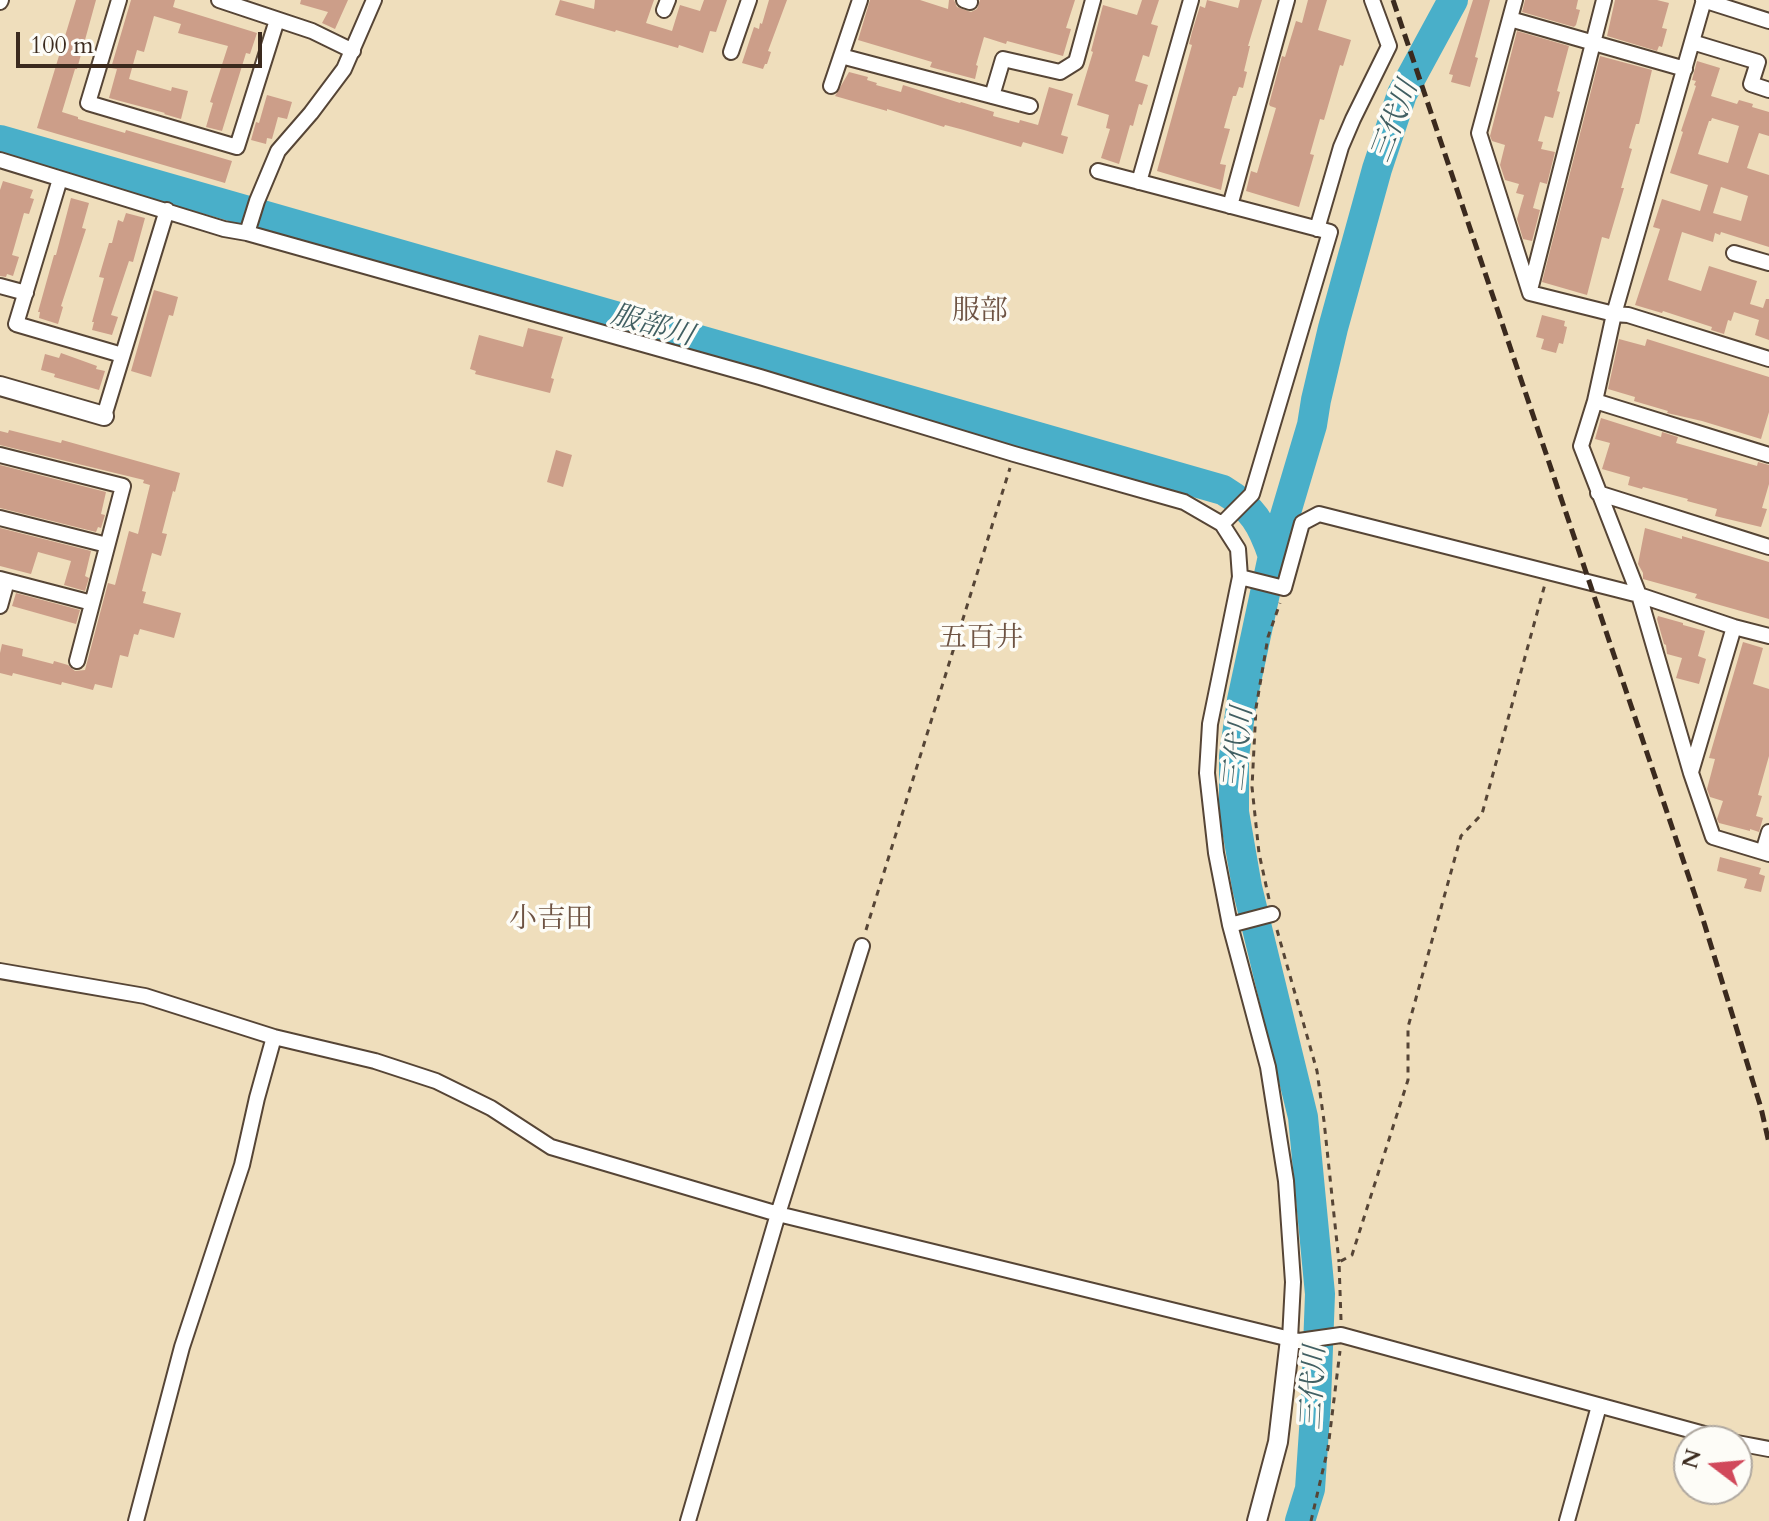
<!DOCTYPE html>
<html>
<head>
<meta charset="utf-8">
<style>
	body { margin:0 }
	#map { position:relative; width:1769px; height:1521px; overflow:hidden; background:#efdebc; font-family:Cardo,serif }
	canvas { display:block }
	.north { position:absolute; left:1673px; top:1425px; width:80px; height:80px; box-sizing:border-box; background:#fdfcf7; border:2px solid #afa8a0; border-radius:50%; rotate:286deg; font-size:22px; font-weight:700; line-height:32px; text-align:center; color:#3b2a1e }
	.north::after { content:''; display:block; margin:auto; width:28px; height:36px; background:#d1495b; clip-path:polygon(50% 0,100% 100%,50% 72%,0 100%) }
	.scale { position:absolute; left:16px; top:32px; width:246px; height:36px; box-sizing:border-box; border:4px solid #3b2a1e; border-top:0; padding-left:10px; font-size:24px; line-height:28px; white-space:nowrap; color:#3b2a1e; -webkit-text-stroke:6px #fdfcf7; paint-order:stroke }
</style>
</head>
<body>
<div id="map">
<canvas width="1769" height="1521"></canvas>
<div class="north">N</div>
<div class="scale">100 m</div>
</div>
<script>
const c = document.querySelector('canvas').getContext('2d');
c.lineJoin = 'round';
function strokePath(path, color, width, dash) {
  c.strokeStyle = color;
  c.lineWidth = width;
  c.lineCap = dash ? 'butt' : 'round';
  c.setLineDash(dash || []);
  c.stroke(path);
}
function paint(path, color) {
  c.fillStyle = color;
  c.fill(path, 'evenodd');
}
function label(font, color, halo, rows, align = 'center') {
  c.font = font + ' Cardo,"Noto Serif JP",serif';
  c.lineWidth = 7;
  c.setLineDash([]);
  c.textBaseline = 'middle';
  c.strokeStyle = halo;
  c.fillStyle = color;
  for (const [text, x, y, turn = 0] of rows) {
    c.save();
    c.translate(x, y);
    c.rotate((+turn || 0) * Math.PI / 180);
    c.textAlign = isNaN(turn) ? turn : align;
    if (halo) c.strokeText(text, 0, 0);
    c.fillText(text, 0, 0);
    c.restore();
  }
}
strokePath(new Path2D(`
	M0,140L1223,490C1253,508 1262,524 1273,556
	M1300,1521L1310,1489L1316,1401L1320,1294L1303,1117L1247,887L1234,812V756L1242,700L1273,556L1312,425L1316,400L1333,328L1377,169L1402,94L1453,0`), '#49afc9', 30);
paint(new Path2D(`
	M76,0H96L77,69H75L62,112L78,117V119L125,133L126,130L232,161L225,183L37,128Z
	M131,0H175L173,7L257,33L250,54L246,53L222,131L206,127L213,103L210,102L228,46L178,33L181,24L154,16L144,52L137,50L129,79L171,91L172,87L188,91L181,119L164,114L165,113L109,98L117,69L111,68Z
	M301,0H348L335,29L322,23L328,12L300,4Z
	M560,0L594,9L595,0H654L646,23L672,31L680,5L700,11L704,0H727L716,32L710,31L703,53L679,45L678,48L616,30L615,32L555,15Z
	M769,0H787L768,51L771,52L767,64H765L763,69L742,63L754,27L759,29L760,23L762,24Z
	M870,0H920L948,9L949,0H954L957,7L971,12L977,9L980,0H1075L1066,28L1071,29L1063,56L1007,41L1006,44L984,37L976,65L978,66L975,79L930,67L932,62L858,40Z
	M1142,0H1159L1151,24L1158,26L1149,57L1143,55L1135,81L1148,85L1142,105L1139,104L1133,126L1130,125L1119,164L1101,158L1110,129L1106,128L1109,115L1077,105L1093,52L1091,51L1103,5L1137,15Z
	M1207,0L1238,8L1240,0H1262L1248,46H1250L1244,71L1247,72L1243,88L1239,87L1236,96H1233L1224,128L1230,129L1220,164L1226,165L1221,190L1157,171L1192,45L1189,44L1192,32L1200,6L1205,8Z
	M1308,0H1327L1318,30L1351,40L1343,66L1340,65L1324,120L1320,119L1310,154L1314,155L1299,207L1246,191L1251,171L1257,173L1276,108L1270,106L1269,104L1282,56L1285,57L1296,21L1302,23Z
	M1473,0H1490L1475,57L1478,58L1470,87L1451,82L1453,75L1449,74Z
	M1525,0H1578L1576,9L1580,10L1576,25L1574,27L1522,12Z
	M1615,0H1657L1669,3L1662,28L1667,29L1662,47L1659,46L1657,51L1607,36Z
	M1517,31L1569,46L1557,91L1560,92L1553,118L1545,116L1538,141L1543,142L1541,149L1555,152L1547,184L1540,182L1533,208L1540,210L1532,241L1523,239L1517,219L1524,195L1516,193L1519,184L1505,180L1500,165L1505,145L1492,141L1490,136Z
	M1600,56L1652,70L1639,124H1636L1629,148L1632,149L1621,188H1624L1609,239L1602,237L1587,295L1542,282Z
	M1697,61L1720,68L1711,96L1737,104L1739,100L1753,104L1752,107L1769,112V136L1759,133L1747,168L1769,175V247L1721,232L1720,235L1715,233L1713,242L1682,232L1668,280L1701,291L1709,266L1757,281L1750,304L1763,308L1766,299H1769V340L1755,335L1759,320L1734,312L1731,321L1728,320L1724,334L1711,330L1712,327L1663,311L1662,313L1635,305L1660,229L1653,227L1662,199L1700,211L1708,185L1670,173L1683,132L1681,131L1696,86L1694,85L1696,81L1692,80ZM1712,118L1739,126L1728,163L1698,154L1709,121H1711ZM1721,187L1748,196L1741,221L1713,213Z
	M849,72L868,77L867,80L877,83L876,85L901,92L903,85L960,103L961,102L994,112L993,116L1019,123L1020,120L1038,125L1049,87L1073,94L1061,135L1068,137L1063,154L1023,142L1021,147L964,130L945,125L944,127L887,109V111L835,96Z
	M267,95L292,102L287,119L278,117L272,139L267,138L266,144L251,140L256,122L259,123Z
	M3,181L33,190L30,198L34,199L29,214L24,213L12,255L19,257L13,276L7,274L6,277L0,276V190Z
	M71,198L89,203L82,228L86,229L61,306L63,307L58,324L39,318L40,312H38L54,255H56Z
	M126,213L145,218L133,262L129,261L111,315L118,317L112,335L92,330L94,322H92L104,278L99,277L109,243H112L118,220L123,222Z
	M154,290L178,297L173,316L169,315L151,377L131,371Z
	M1542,315L1565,321L1564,326L1567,327L1563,344L1559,343L1556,353L1541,349L1544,339L1536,337Z
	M528,328L563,337L551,378L554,379L550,393L475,374L476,371L470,369L479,335L523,347Z
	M1619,339L1645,346L1647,339L1769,377V412L1761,439L1702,421L1667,413L1668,411L1634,401L1635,397L1608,389Z
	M61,353L97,366L96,369L105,371L99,390L54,377L55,374L41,370L45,354L59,358Z
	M1601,418L1661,437L1662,432L1678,437L1676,443L1725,457L1757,466L1758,462L1769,465V484L1762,508L1767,509L1761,527L1715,516L1717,509L1687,501L1688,499L1643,487L1642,489L1628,485L1630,477L1602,469L1610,443L1595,439Z
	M9,430L61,443L62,440L180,473L175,492L173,491L162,533L167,534L161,556L152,553L142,591L146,592L143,603L181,613L174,638L140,629L138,635L134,634L128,657L120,655L112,688L95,684L93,690L62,682L61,685L13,673L12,676L0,673V653L2,644L23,649L22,656L53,664L54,661L68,665L75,671L85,670L108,583L115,585L129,531L138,534L150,485L143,483L144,480L0,445V431L8,433Z
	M556,450L572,455L563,487L547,482Z
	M0,465L106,492L101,514L105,515L101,528L98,527L96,532L0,508Z
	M0,528L91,551L85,576L89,578L85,591L64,585L71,561L38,552L31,574L0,566Z
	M1645,528L1682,539V536L1769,562V619L1695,598L1697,594L1643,579V573L1638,564Z
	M16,593L80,610L76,624L12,606Z
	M1658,616L1683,623V625L1705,631L1698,656L1706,659L1699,684L1676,678L1682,658L1667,654L1666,645L1664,644L1657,619Z
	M1743,642L1763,648L1753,684L1769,689V756L1758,795L1762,796L1756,816L1763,818L1759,832L1750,829V831L1719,823L1717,819L1723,801L1710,797L1707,789L1715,759L1709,758Z
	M1720,857L1761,868L1759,874L1765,876L1761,892L1744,888L1747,879L1717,871Z`), '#cc9e89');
const minor = new Path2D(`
	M119,0L88,103L237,147L277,20
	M219,0L312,31L353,51
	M964,0L970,2
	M1515,0L1479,133L1530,293L1614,314L1628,315L1769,359
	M1703,0L1769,21
	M1704,0L1614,314L1595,401L1581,446L1639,595L1691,773L1713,837L1769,854
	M0,2L1,0
	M664,10L668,0
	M1510,19L1685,69
	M1692,42L1758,62L1751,84L1769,90
	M731,52L749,0
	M841,56L1030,106
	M831,86L860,0
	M992,96L1003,59L1060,72L1076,62L1093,0
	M0,160L224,229L247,233L760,377L1014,454L1184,502L1222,524L1238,549L1240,577L1210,724L1207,773L1216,853L1230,925L1268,1067L1286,1181L1293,1282L1290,1339
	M1098,171L1330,232L1252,494L1222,524
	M60,179L16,324L122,355
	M1139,182L1191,0
	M1230,206L1287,0
	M1317,229L1341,147L1353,119L1389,46L1372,0
	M247,233L257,201L278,151L311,113L344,69L374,0
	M1734,253L1769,263
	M0,286L26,293
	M1530,290L1604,0
	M1595,401L1769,455
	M104,416L167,210
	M0,455L123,486L77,661
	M1598,493L1769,547
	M0,518L107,545
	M1240,577L1284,588L1302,523L1319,514L1639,595L1734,627L1769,636
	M0,579L92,603
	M0,606L7,581
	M1691,772L1734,627
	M1763,852L1769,832
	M1230,925L1272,914
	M0,971L145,996L274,1037L375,1061L436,1081L491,1108L551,1147L778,1214L1290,1339L1299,1341L1341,1335L1730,1441
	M1737,1443L1769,1449
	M136,1521L182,1347L242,1165L257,1098L274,1037
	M688,1521L778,1214L862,946
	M1567,1521L1599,1406`);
const tertiary = new Path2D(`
	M0,386L104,416
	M1257,1521L1278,1442L1290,1339`);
strokePath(minor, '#564536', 18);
strokePath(tertiary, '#564536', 22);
strokePath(new Path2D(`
	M1269,899L1259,853L1252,787L1256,708L1268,637L1280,603
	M866,930L1010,468
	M1277,930L1317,1071L1324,1121L1339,1262
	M1341,1320L1339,1262L1352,1255L1408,1080V1027L1461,836L1482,814L1545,584
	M1311,1521L1328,1448L1340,1351`), '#564536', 3, [6, 6]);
strokePath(minor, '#fff', 14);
strokePath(tertiary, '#fff', 18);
strokePath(new Path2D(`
	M1393,0L1701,913L1761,1108L1769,1143`), '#3b2a1e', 5, [12, 6]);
label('italic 28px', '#415f62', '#fdfcf7', [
	["三代川",1396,122,-69],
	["服部川",652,327,16],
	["三代川",1240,749,-84],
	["三代川",1315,1388,-87]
]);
label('28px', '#6e5343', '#fdfcf7', [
	["服部",980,313],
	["五百井",981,640],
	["小吉田",551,921]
]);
</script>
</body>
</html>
